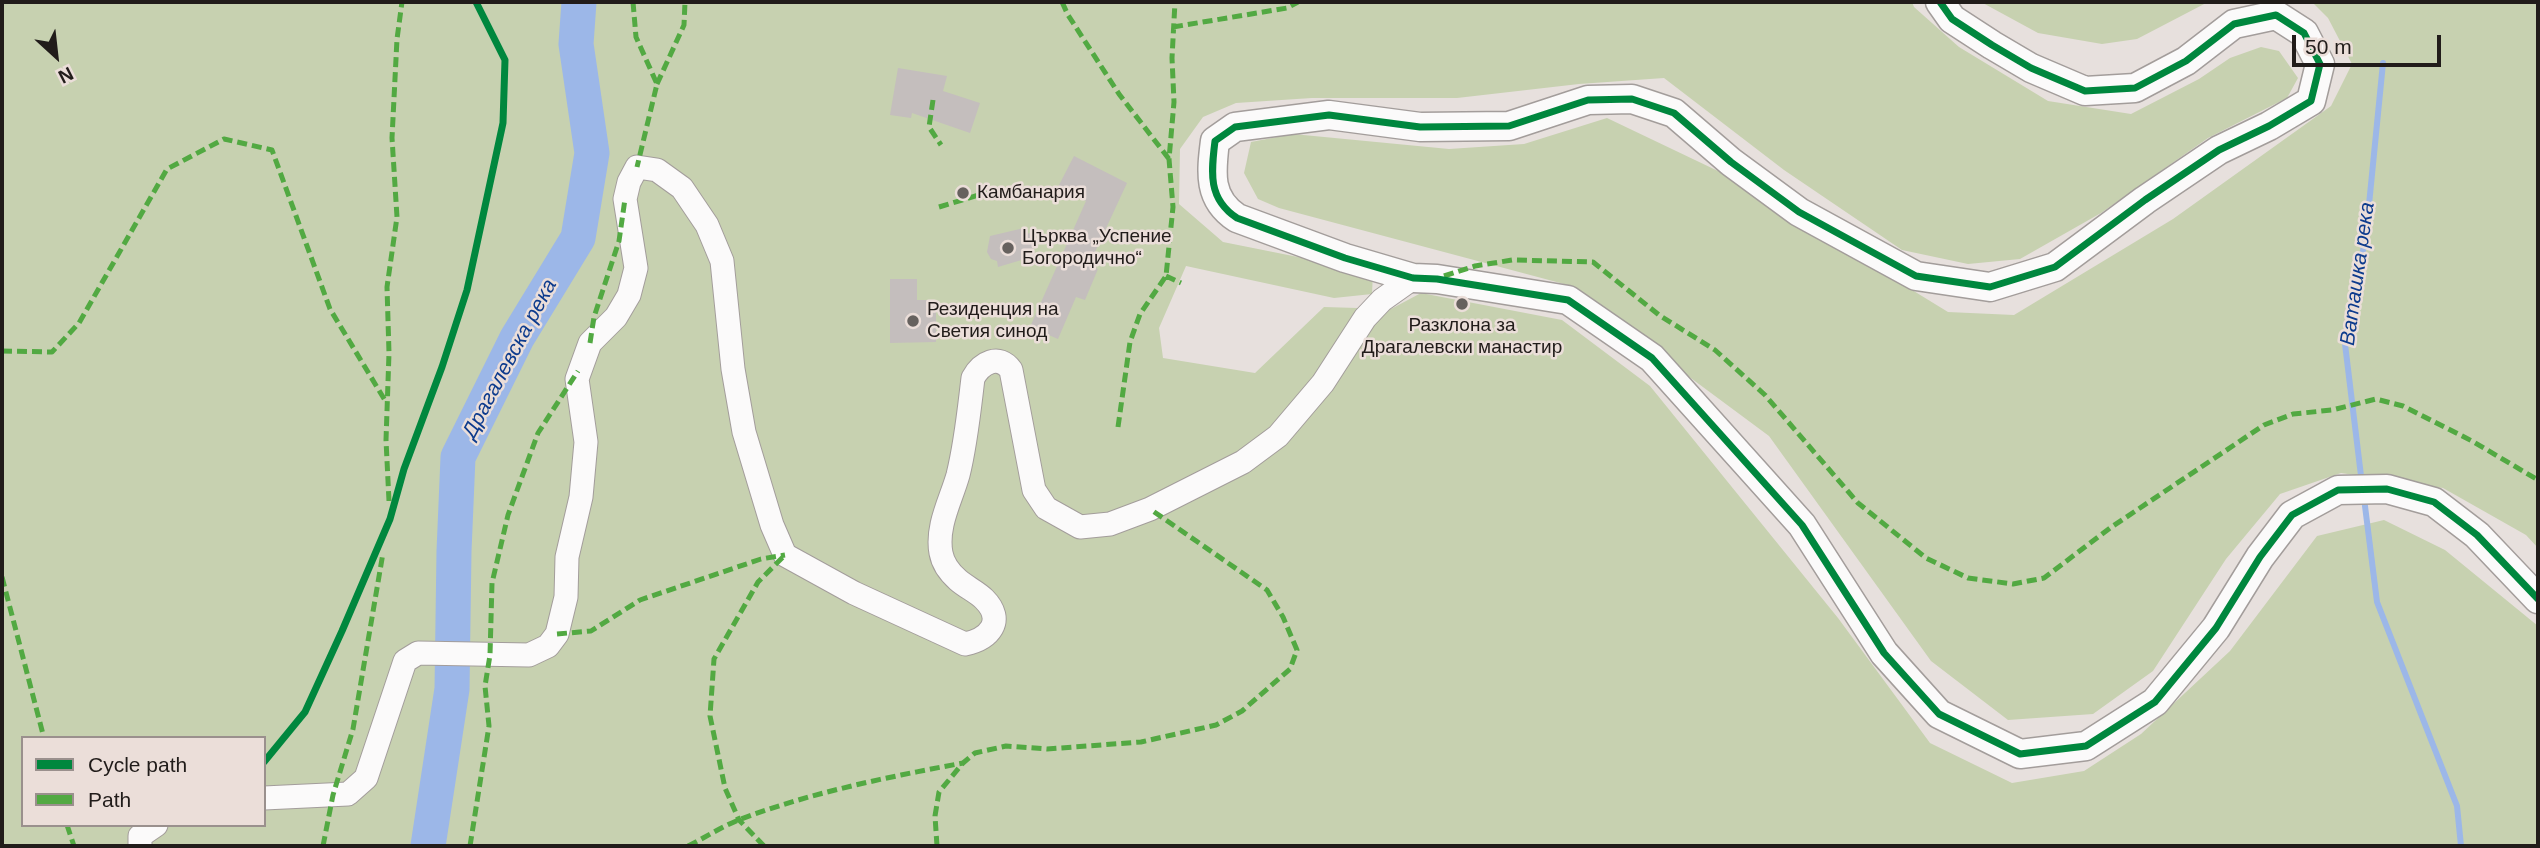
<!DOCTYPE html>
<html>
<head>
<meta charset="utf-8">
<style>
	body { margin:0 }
	#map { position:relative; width:2540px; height:848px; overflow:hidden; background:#e7e0dd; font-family:Helvetica,sans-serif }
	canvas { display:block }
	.frame { position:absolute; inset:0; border:4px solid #211c1a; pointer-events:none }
	.legend { position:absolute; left:21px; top:736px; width:245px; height:91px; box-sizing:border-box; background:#ebded9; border:2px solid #9a908d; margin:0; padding:9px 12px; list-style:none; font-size:21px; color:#211c1a }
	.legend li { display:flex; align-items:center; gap:14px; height:35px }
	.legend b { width:35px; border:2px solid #9a908d }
	.north { position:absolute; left:21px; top:21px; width:70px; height:70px; -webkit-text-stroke:5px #ebded9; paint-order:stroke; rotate:153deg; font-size:19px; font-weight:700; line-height:28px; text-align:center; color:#211c1a }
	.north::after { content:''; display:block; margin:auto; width:24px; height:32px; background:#211c1a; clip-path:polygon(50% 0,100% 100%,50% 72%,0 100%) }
	.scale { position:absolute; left:2292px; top:35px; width:149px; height:32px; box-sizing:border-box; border:4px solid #211c1a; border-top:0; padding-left:9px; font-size:21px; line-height:24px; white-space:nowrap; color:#211c1a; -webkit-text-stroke:5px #ebded9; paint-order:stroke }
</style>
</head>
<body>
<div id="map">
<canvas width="2540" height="848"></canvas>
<div class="frame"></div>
<ul class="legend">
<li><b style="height:9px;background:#00873e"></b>Cycle path</li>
<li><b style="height:9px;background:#52a942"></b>Path</li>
</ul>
<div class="north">N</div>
<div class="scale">50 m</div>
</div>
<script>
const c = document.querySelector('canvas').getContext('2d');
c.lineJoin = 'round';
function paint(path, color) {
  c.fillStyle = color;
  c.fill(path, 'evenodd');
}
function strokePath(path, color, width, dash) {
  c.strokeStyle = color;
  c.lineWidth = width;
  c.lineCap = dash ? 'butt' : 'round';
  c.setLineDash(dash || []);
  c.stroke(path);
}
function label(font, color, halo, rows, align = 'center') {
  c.font = font + ' Helvetica,sans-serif';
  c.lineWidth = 5;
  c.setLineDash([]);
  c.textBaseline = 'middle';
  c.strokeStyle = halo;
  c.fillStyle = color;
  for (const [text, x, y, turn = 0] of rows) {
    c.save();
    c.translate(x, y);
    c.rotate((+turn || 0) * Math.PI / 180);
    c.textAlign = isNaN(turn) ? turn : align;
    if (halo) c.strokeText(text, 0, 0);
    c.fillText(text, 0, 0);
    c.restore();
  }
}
paint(new Path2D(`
	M2,2H1912L1914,7L1959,47L2048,101L2131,114L2199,79L2230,58L2261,47L2279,51L2298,78L2287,98L2208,138L2101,213L2020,259L1968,264L1902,250L1784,170L1664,78L1579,84L1457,98H1312L1236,103L1203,117L1180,149L1179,204L1223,242L1373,272L1372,294L1334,298L1186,266L1159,328L1163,358L1255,373L1324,307L1391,309L1421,293L1562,320L1650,386L1838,618L1930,743L2012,783L2084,771L2141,734L2230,651L2317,536L2384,520L2445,550L2538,626V846H2ZM23,738H264V825H23Z
	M1981,2H2208L2137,39L2102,44L2038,33Z
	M2312,2H2538V548L2526,535L2443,488L2341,473L2280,494L2226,559L2153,671L2093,714L2008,720L1931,661L1769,436L1564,284L1279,208L1258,199L1244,173L1251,142L1293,134L1449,149L1524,144L1607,118L1718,171L1948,312L2014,315L2173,219L2331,106L2352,64L2328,18Z`), '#c7d1b0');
strokePath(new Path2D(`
	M2362,484L2345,344L2366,235L2383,63
	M2364,498L2377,602L2457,806L2461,846`), '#9cb7e8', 6);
strokePath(new Path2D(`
	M428,846L452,689L454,551L458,457L517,338L578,238L592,153L576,44L579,2`), '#9cb7e8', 35);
paint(new Path2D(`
	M898,68L947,76L943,91L980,103L970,133L912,113L911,118L890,115Z
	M1074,156L1127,183L1089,265L1098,269L1085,300L1076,297L1058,339L1030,327L1086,201L1058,187Z
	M1024,228L1026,234L1030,233L1035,256L998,267L997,261L991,259L987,252L990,236Z
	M890,279H917V300H936V342L890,343Z`), '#c4bebd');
const minor = new Path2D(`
	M264,798L348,794L366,778L405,661L418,653L529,655L548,646L557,634L566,597L567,557L581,497L586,442L577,379L590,343L616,317L629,295L636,268L625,199L629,182L637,167L657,170L682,188L707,225L722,261L733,369L744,432L772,525L785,555L854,593L965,644C989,639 1006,621 984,599C977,592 966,587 958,580C950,573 943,564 941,553C936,526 951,500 958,475C966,443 969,411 973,378C981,363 999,353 1011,370L1034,490L1046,508L1080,527L1110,524L1150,509L1243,462L1278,436L1323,383L1365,318L1382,300L1413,278
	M140,846V836L156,825`);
const tertiary = new Path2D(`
	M1940,2L1952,19L1992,45L2031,68L2085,91L2135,88L2186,61L2234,24L2276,15L2304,33L2320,64L2311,101L2269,126L2219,150L2145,200L2055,267L1990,287L1916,276L1799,212L1731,162L1674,113L1632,99L1588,100L1509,126L1420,127L1329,115L1235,127L1215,141C1211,173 1208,199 1237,218L1345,258L1413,278L1437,279L1568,300L1652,358L1802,525L1884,653L1939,714L2020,754L2086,746L2155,702L2216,628L2260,557L2292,515L2338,490L2387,489L2434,502L2477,535L2538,599`);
strokePath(minor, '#a39d9b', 25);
strokePath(tertiary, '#a39d9b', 31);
strokePath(minor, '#fbfafa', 23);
strokePath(tertiary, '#fbfafa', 28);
strokePath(new Path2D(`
	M633,2L636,37L657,84L637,167
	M1062,2L1068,15L1119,94L1169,159
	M1173,27L1287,8L1298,2
	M657,84L684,25L685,2
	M933,100L929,127L941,145
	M939,207L992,191
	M1166,276L1181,283
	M1444,276L1475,266L1512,260L1593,262L1659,315L1715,350L1765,395L1858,503L1926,558L1968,578L2013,584L2044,578L2110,528L2264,425L2293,414L2332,410L2376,399L2403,406L2472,441L2538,480
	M590,343L594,317L619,241L625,199
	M2,351L52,352L79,323L167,169L224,139L272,150L330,309L386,402
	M1118,427L1130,342L1140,314L1166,276L1173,207L1169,159L1174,102L1172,58L1175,2
	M389,501L386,440L389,353L387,287L397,217L392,138L397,39L402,2
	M2,577L44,738
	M557,634L591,631L640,600L761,559L785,555
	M67,825L74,846
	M323,846L333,795L353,729L383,553
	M470,846L489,726L485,686L490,655L492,583L508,515L538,433L578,371
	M688,846C706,837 723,826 741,819C813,792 888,777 963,763
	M764,846L739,820L725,788L710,716L714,659L758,582L785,555
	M937,846L935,816L939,792L963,763L975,753L1006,746L1047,749L1141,742L1216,725L1242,711L1290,669L1297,650L1283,617L1267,590L1150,509`), '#52a942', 5, [10, 5]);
strokePath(new Path2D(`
	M1940,2L1952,19L1992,45L2031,68L2085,91L2135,88L2186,61L2234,24L2276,15L2304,33L2320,64L2311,101L2269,126L2219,150L2145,200L2055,267L1990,287L1916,276L1799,212L1731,162L1674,113L1632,99L1588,100L1509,126L1420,127L1329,115L1235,127L1215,141C1211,173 1208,199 1237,218L1345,258L1413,278L1437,279L1568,300L1652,358L1802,525L1884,653L1939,714L2020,754L2086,746L2155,702L2216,628L2260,557L2292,515L2338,490L2387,489L2434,502L2477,535L2538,599
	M264,762L305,712L342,631L390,519L404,469L442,367L467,290L503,123L505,60L476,2`), '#00873e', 7);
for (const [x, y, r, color] of [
	[963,193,7,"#66615e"],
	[1008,248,7,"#66615e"],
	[1462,304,7,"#66615e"],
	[913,321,7,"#66615e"]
]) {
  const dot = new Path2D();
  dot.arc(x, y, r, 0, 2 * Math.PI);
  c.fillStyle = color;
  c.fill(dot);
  strokePath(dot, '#ebded9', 2.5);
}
label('19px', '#211c1a', '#ebded9', [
	["Камбанария",977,193],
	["Църква „Успение",1022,237],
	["Богородично“",1022,259],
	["Резиденция на",927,310],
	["Светия синод",927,332],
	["Разклона за",1462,326,"center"],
	["Драгалевски манастир",1462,348,"center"]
], 'left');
label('italic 21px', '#0d3b8d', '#ebded9', [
	["Ваташка река",2358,274,-82],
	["Драгалевска река",510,359,-62]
]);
</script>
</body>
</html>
